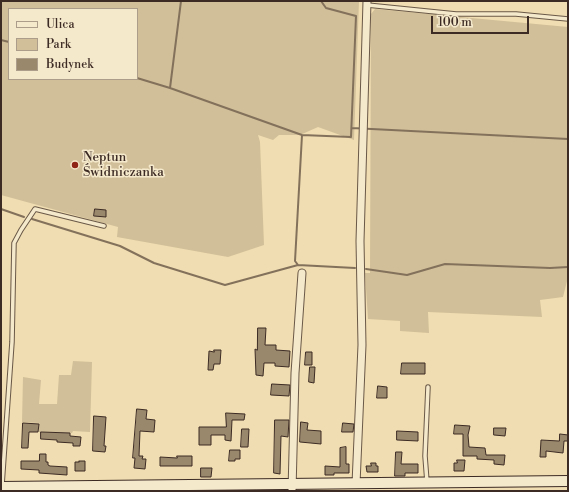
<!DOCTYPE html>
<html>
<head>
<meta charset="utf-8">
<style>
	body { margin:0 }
	#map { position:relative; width:569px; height:492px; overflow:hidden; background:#f0ddb1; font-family:"Libre Bodoni",serif }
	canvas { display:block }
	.frame { position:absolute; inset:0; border:2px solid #3c2b24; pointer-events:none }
	.legend { position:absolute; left:8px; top:8px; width:130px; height:72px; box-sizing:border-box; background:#f5e9cc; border:1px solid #ab9d89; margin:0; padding:5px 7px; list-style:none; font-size:12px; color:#3c2b24 }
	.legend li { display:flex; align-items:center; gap:8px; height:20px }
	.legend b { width:20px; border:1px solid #ab9d89 }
	.scale { position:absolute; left:431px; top:16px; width:98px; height:18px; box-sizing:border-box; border:2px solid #3c2b24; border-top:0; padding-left:5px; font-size:12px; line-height:14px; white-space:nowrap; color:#3c2b24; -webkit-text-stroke:3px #f5e9cc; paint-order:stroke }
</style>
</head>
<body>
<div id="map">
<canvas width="569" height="492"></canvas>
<div class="frame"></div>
<ul class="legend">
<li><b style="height:5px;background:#f5e9cc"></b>Ulica</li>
<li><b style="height:11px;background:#d1bf99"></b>Park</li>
<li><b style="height:11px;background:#9a886d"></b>Budynek</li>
</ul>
<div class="scale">100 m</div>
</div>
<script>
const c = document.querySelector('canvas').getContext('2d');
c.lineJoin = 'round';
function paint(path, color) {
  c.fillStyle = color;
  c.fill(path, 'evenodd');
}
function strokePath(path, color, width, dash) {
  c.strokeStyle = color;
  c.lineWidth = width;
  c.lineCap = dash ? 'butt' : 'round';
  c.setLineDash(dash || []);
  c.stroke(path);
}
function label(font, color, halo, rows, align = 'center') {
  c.font = font + ' "Libre Bodoni",serif';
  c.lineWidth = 3;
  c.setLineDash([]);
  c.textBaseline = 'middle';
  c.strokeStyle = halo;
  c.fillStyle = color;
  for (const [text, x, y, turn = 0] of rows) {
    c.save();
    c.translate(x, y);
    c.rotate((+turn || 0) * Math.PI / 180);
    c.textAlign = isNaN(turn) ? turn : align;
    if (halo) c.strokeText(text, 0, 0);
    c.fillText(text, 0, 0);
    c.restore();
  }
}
paint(new Path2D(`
	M1,1H359L354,140L318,127L300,135H279L273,140L258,135L260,142L264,245L228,257L117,237L118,227L1,195ZM9,9H137V79H9Z
	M375,9L568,27V277L563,297L540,300L542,317L428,312L429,333L400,331V321L368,319L365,273H370L371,14Z
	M73,361L92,362L90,432L73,431L72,433L39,432V423L22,422L23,377L41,380L39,404H57L59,375H71Z`), '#d1bf99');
strokePath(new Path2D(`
	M1,40L9,42
	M137,78L170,88L302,135L351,137L356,16L326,8L321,1
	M170,88L181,1
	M352,128L568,139
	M1,209L24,217
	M32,219L120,246L154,263L225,285L298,265L295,261L302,135
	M298,265L355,268
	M366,269L407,275L445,264L550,268L568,267`), '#83715c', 2);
const building = new Path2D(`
	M95,209L106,210V217L94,216Z
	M258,328H266L265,345H276V350L290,351L289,367L275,366V363H264L263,376L256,375L255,349L257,350Z
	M214,350H221L220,364H214L213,370H208L209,351L214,352Z
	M306,352H312V365H305Z
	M402,363H425V374H401Z
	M310,367H315L314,383L309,382Z
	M272,384L290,385L289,396L271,395Z
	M378,386L387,387V398H377Z
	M137,409L147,410L146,419L155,420L154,432L140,431L139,456H143L142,459H146L145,469L134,468L135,458H133Z
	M226,413L245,414L244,420H232L231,441L225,440V435H211V445H199V427H226Z
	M94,416L106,417L104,446H106L105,452L93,451Z
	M275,420H289L288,437L281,436L280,474L274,473Z
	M301,422L308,423L307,430L321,431V444L300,442Z
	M23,423L39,424L38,432H29L28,448H22Z
	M343,423L354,424L353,432H342Z
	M455,425L470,426L468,435L469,447L485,448L486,455H505L504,465L494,464V460L477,459V456H463V434H454Z
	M494,428H506L505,436L494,435Z
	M242,429H249L248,447H241Z
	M397,431L418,432V441L397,440Z
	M41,432L70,433V436L81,437L80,446H73V443L57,442V440L41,439Z
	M560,434L568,435V441H564L563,453L546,451V457H540L541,440L559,441Z
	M346,447V464H349V473H334V475H325V466L340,467V448Z
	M230,450H240V459H235V461H229Z
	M396,452H402L401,464H418V473H405V476H395Z
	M40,454H46V462H48V465L50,466L67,467V475L39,473V470L21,469V461H39Z
	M177,456H192V466H160V457L177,458Z
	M457,460H465L464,471H454V463H457Z
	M79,461H85V471H75V462H79Z
	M371,463H376V466H378V472H367L366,466H371Z
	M201,468H212L211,477H201Z`);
paint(building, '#9a886d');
strokePath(building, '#3c2b24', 1);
const lane = new Path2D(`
	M367,5L456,14H516L568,19
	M427,482L425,456L428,387
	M2,485L12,342L14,243L21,230L35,209L104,226`);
const street = new Path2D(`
	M356,484L362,345L360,241L367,1
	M292,491L295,373L302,273`);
const secondary = new Path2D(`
	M1,487L568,481`);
strokePath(lane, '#695847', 5.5);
strokePath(street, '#695847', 9);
strokePath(secondary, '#3c2b24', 12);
strokePath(lane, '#f5e9cc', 3.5);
strokePath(street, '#f5e9cc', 7);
strokePath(secondary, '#f5e9cc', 10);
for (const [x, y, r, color] of [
	[75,165,4,"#8f2418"]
]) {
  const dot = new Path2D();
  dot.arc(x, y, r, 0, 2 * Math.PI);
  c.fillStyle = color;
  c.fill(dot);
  strokePath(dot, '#f5e9cc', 1.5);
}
label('13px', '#3c2b24', '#f5e9cc', [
	["Neptun",83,158],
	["Świdniczanka",83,173]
], 'left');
</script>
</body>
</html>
